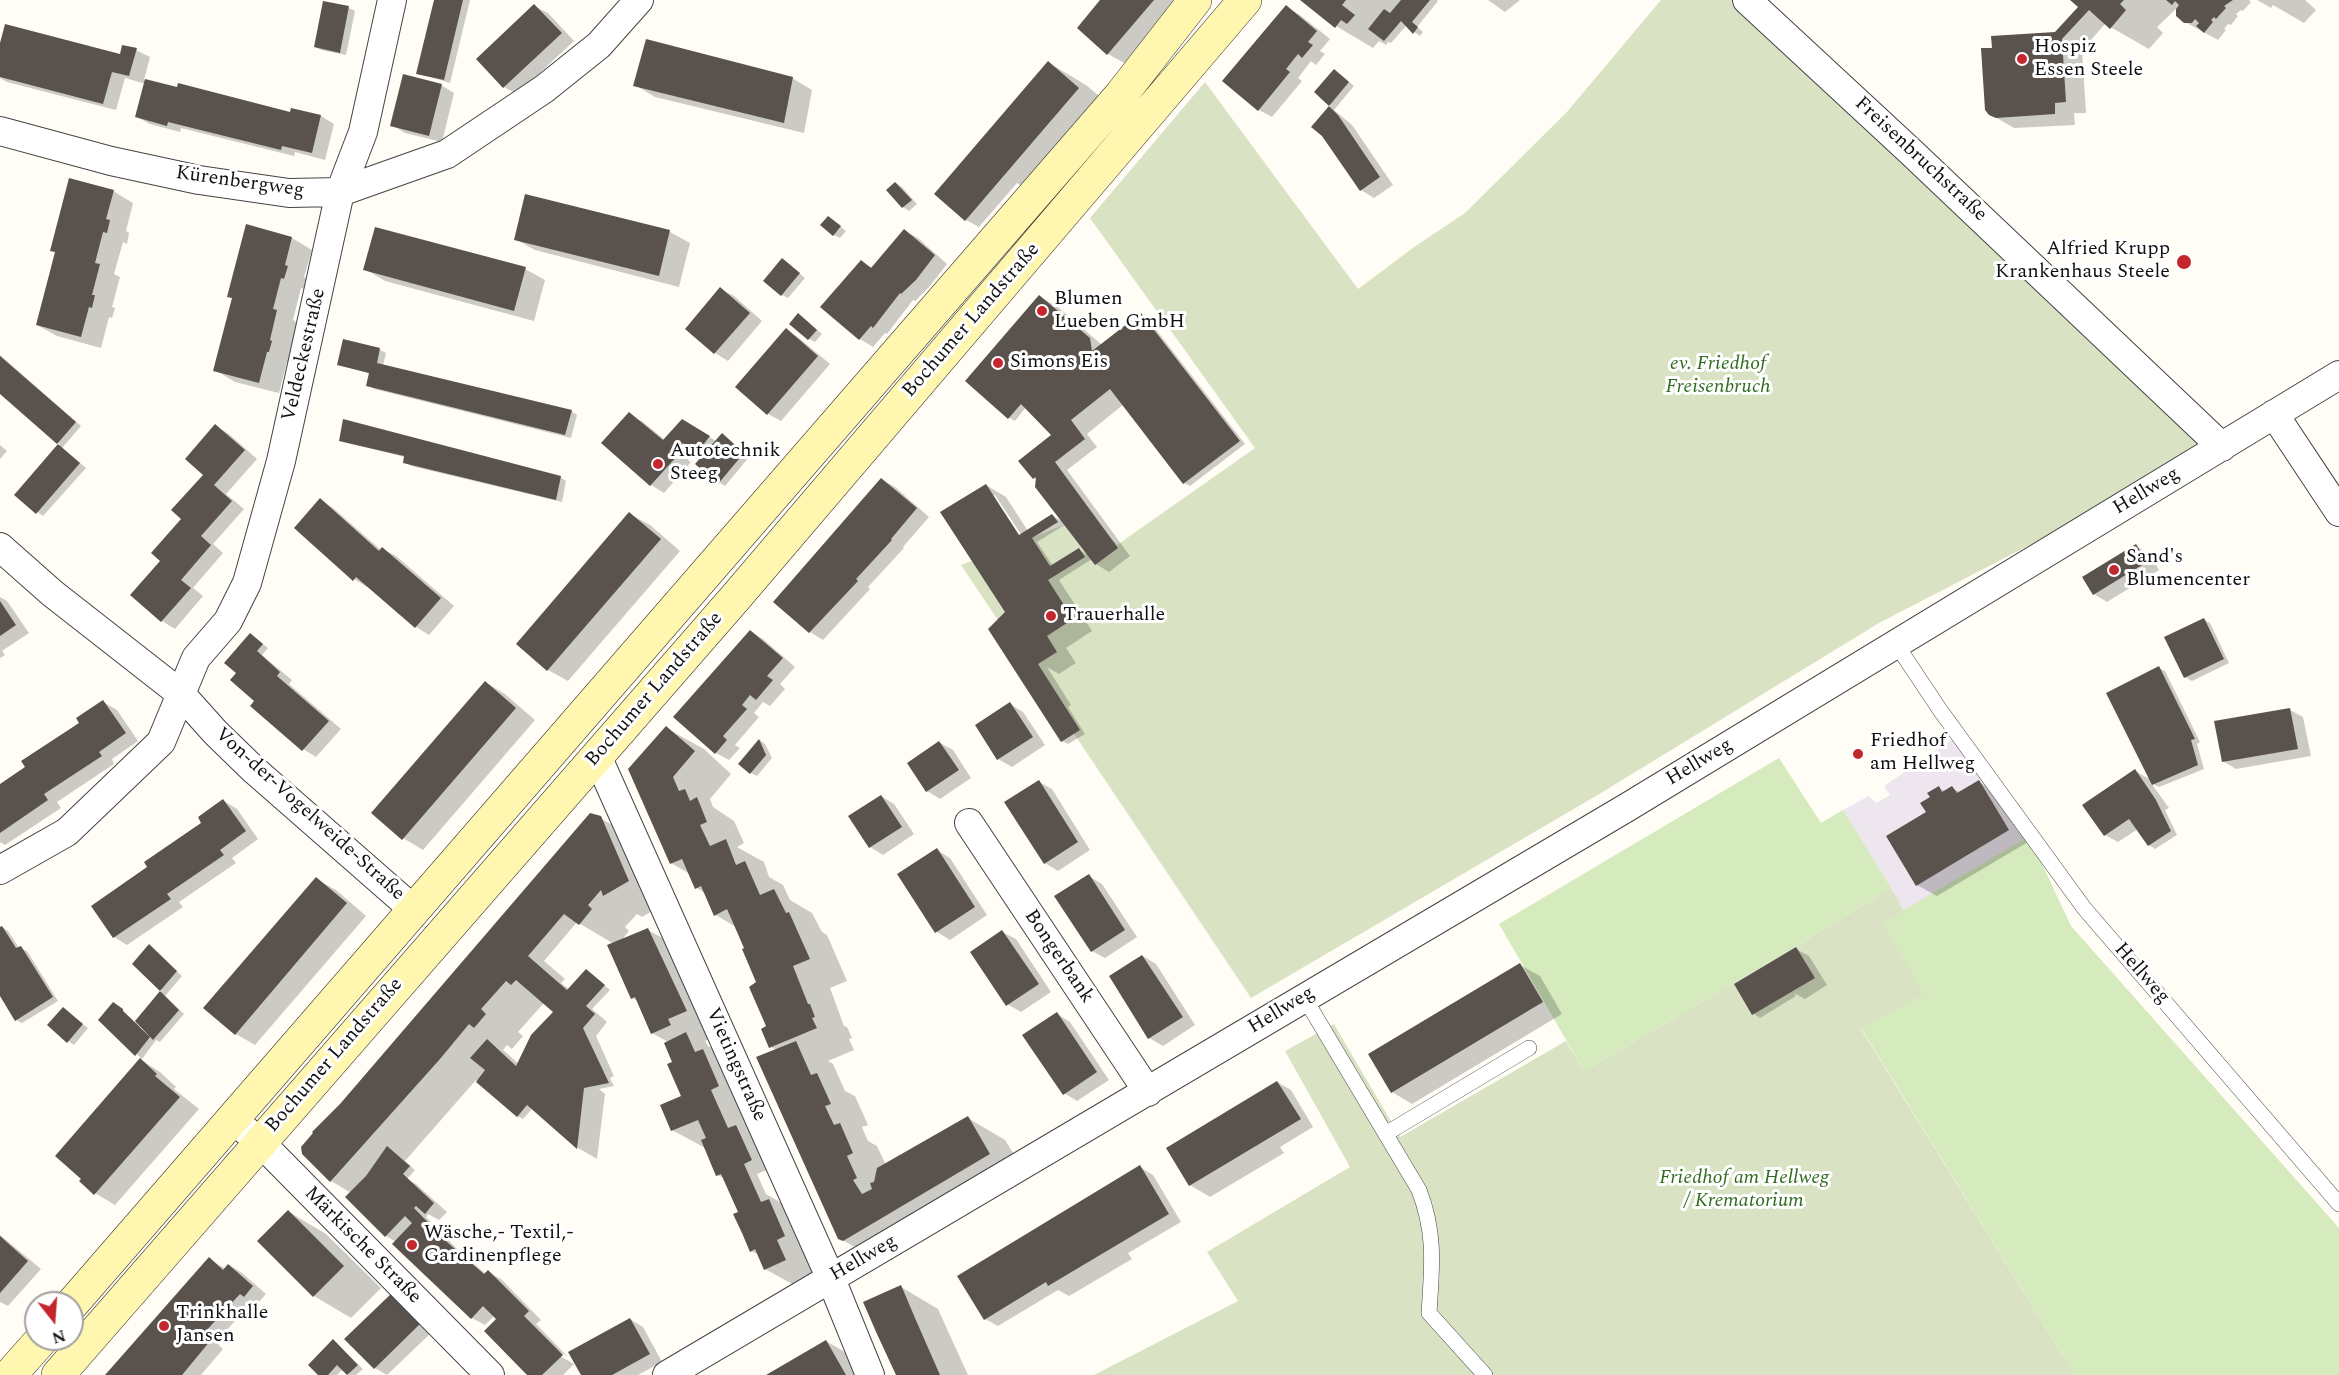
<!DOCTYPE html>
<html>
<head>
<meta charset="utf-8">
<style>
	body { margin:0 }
	#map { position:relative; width:2339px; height:1375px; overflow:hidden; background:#fffdf5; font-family:Spectral,serif }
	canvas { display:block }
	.north { position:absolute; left:24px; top:1291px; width:60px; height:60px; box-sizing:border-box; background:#fff; border:2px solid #a0a0a0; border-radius:50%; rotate:163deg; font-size:16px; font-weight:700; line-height:24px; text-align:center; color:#111 }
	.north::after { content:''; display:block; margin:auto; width:21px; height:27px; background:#c4262e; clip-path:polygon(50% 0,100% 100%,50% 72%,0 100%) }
</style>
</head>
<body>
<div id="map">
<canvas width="2339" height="1375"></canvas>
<div class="north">N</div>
</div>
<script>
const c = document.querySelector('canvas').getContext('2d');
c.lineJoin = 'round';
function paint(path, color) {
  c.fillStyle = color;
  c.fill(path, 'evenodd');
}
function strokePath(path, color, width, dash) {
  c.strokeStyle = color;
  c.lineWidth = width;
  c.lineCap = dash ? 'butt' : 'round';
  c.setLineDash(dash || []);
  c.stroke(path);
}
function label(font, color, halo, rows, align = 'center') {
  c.font = font + ' Spectral,serif';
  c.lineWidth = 6;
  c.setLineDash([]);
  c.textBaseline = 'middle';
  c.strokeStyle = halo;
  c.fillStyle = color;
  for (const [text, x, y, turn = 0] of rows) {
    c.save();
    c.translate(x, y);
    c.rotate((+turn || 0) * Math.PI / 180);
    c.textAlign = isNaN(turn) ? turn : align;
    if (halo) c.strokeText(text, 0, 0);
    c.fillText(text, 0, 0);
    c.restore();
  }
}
paint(new Path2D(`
	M1956,737L2029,836L1904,911L1843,810L1869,796L1876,803L1890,795L1884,786Z`), '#eee6ef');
paint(new Path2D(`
	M1779,758L1821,823L1843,810L1891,888L1772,961L1584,1071L1499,924Z
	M2029,836L2071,926L2339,1228V1375H2075L1861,1028L1923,994L1882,923Z`), '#d5ebbd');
paint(new Path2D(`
	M1661,0H1744L2219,447L1879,623L1601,793L1251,998L961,565L1090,515L1117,545L1255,448L1090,218L1205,82L1358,289L1414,247L1465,213L1566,113Z
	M1891,888L1904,911L1883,924L1924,994L1861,1029L2075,1375H1094L1238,1301L1207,1252L1350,1167L1285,1051L1334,1024L1400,1137L1566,1041L1584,1071L1772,961Z`), '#d9e3c4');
paint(new Path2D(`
	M436,0H470L450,83L418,73Z
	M1102,0H1209L1146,75L1108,54L1079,28Z
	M1302,0H1437L1438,1L1417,27L1423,32L1420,36L1406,26L1391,43L1388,42L1386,45L1379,41L1373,48L1336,26Z
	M1488,0H1520L1505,12Z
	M2072,0H2249L2251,2L2243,11L2241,10L2236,14L2238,16L2231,25L2228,24L2224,29L2226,30L2218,40L2185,22L2177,8L2157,27L2163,33L2149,49L2105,24L2082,50L2086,113H2074L2075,125L2014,128L1993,116L1994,49L2056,34L2080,7Z
	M2257,0H2305L2316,10L2304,23L2273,5L2271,8Z
	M534,6L548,13L574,41L517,94L504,87Z
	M1286,7L1300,15L1330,39L1320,51L1325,54L1316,65L1311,61L1298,78L1302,81L1272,117L1259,110Z
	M349,8L355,11L346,55L321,50L315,47Z
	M0,49L121,55L136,50L150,57L144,80L292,114V110L321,116L334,124L325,160L295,152L294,156L181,128L180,132L150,124L137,117L146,84L125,78L116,110L7,82L0,78Z
	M1049,63L1086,85L1116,110L1041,197L1017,183L979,227L966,220Z
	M1340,74L1354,86L1334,110L1352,125L1393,185L1374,198L1361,190L1323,135L1314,127L1331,106L1316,92Z
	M792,78L812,90L804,133L655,97L635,85Z
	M441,85L454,93L442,142L405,133L392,125Z
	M896,183L902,187L917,204L909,211L903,207L888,190Z
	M113,191L133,203L126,231L129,233L127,244L123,242L114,274L120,277L112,307L115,308L112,318L109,317L101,348L57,336L37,325Z
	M526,196L670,232L690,243L679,287L535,250L515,239Z
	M829,217L846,231L840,238L834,235Z
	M905,231L918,238L947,264L929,287L915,301L913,300L887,334L885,333L873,347L860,339L822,307L861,262L873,268Z
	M292,238L312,250L304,277L307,279L304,289L301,288L293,320L297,323L290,352L292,354L289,363L287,362L279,393L235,382L215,370Z
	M783,260L805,278L788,298L782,295Z
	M365,269H525L545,280L534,321L385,281Z
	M720,289L734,296L762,321L728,361L715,353Z
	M1039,296L1059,308L1102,345L1141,315L1147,318L1245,444L1190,486L1184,483L1124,404L1087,434L1097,447L1067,470L1130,556L1109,572L1096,564L1092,559L1059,580L1092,631L1066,648L1076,663L1059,674L1047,667L1071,705L1068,707L1085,734L1068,744L1062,741L1010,617L986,485L1006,497L1028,531L1053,516L1064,522L1037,480L1034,478L1053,435L1026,407L1015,421L1008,417ZM995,495L1022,536H1018L992,496ZM1066,524L1090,556L1079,550L1053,566L1037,542Z
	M805,319L822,334L815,342L809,339Z
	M786,330L799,338L830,364L781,421L768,414Z
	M344,341L380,350L386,353L383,366L571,411L577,415L571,438L374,389L368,385L371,374L339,364Z
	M0,355L81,426L62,448L86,468L43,516L16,495L60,444L0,392Z
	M629,414L643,422L665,440L695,428L716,441L722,435L749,457L725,486L719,482L704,457L695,451L688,460L691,462L664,493L651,485Z
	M216,426L229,434L257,459L226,494L244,509L213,544L223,553L193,588L203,596L175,629L162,621L132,595L162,561L205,475Z
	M340,440L560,477L566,481L562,502L411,466L405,462V457L347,443Z
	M0,445L7,451L0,459Z
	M882,480L895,487L929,517L903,547L904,548L868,587L870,589L823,640L810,632Z
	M320,500L333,508L381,550L383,549L396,556L454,606L429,635L416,627L368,586L367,587L354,579Z
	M630,514L650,525L680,551L568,681L548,670L518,644Z
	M2136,546L2149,554L2159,570L2107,602L2094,594Z
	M0,597L7,601L29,633L2,651L5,655L0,658Z
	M2204,620L2210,623L2229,663L2192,681L2185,677L2166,638Z
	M750,631L763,639L795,667L780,684L785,689L770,706L763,702L754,713L759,717L735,745L740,748L729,760L716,753L675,717Z
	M251,634L268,648L262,655L292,680L289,684L341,729L316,757L303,749L256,701L238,673Z
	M2159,668L2165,671L2200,742L2197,744L2204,769L2159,787L2151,783L2169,808L2165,810L2177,835L2155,849L2149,845L2138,829L2118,842L2105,835L2135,771L2151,780Z
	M485,682L505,694L535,720L423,850L403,838Z
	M103,702L117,710L138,741L112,759L114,764L57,802L61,808L5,845L0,842V786L27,767Z
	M1010,704L1023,712L1045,745L1012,767L998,759Z
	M2290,710L2303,717L2311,756L2236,769L2223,761Z
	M666,728L704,749L731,774L710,799L713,807L734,821L744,843L737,847L764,862L769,877L783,885L790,900L812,913L822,932L827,935L847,981L830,988L844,1026L847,1027L852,1038L849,1039L854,1050L828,1061L833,1064L845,1091L855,1096L868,1125L862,1127L868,1141L877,1146L886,1165L968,1118L1005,1140L1027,1176L877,1260L839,1238L776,1050L771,1047L758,983L736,927L716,915L706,894L697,888L690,874L671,863Z
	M760,740L765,744L772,758L757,776L751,773Z
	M940,743L953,750L971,778L940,799L927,791Z
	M1039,782L1052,789L1090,850L1058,871L1045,863Z
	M1979,782L1999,794L2028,842L1937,896L1917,885L1932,798L1939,788L1946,792L1952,788L1961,793Z
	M881,796L894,804L914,834L883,855L870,847Z
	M224,801L237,809L258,839L232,858L236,863L179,902L183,907L127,945L114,937L203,823Z
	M600,818L638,840L666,903L642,917L637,914L625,927L629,931L621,941L648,930L686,951L724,1033L705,1041L708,1046L723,1055L781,1164L757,1174L766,1194L790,1208L823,1281L803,1290L765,1269L759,1255L751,1251L740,1213L726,1179L717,1175L707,1149L672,1130L683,1097L668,1042L652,1033L638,1001L632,998L614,944L577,922L544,961L565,979L561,983L569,989L586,970L610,990L592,1009L607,1022L596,1036L614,1076L610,1078L614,1086L599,1089L605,1094L597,1159L578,1148L532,1109L523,1119L517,1116L476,1080L405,1161L415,1170L407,1179L416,1184L447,1212L439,1220L428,1214L426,1217L460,1252L486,1274L488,1272L501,1279L541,1320L536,1324L568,1357L557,1350L555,1353L574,1364L563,1375H529L495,1315L485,1325L472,1318L396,1242L386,1236L351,1193L331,1181L341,1105ZM544,1003L555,1011L519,1064L503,1050L507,1045L512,1049L523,1036L518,1032ZM549,1052L592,1085L590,1087Z
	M937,850L950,858L987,915L950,940L937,932L899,874Z
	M1089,876L1102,884L1137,937L1105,958L1092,951Z
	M316,879L336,890L366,916L255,1045L236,1034Z
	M2,927L8,931L19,948L27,951L58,1001L22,1023L16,1020L0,993V929Z
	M1002,932L1016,939L1051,992L1021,1012L1007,1004Z
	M149,946L182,976L165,996L184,1014L160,1042L156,1040L142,1059L100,1020L119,1007L135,1022L162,991L134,964ZM141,1025L151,1037L138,1030Z
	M1796,949L1809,956L1827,985L1805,999L1794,993L1796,996L1760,1018L1754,1014L1736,985Z
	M1143,956L1156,964L1195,1025L1163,1046L1149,1038Z
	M1520,965L1540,976L1562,1014L1412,1104L1392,1092Z
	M63,1009L88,1028L74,1045L68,1041Z
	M1057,1014L1070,1022L1109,1080L1077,1101L1064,1093Z
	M141,1060L160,1072L176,1087L174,1089L199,1109L115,1205L95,1193Z
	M1277,1082L1291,1090L1313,1127L1280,1147L1284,1153L1210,1197L1190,1185L1168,1149Z
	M1140,1167L1153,1175L1181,1222L1128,1253L1132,1259L1069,1296L1058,1290L998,1326L985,1319Z
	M289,1212L326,1234L381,1288L351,1318L314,1296Z
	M0,1235L41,1269L8,1306L0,1302Z
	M209,1259L226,1269L229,1265L242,1273L266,1294L258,1303L253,1301L216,1342L223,1349L201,1375H107Z
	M901,1287L938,1309L968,1375H898Z
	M392,1295L433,1331L387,1375L375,1368Z
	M630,1319L643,1327L662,1362L638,1375H583Z
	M333,1341L363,1369L356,1375H349L343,1369L337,1375H320Z
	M826,1341L864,1363L870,1375H769Z`), '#0003');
paint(new Path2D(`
	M434,0H463L444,80L416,74Z
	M1100,0H1154L1107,55L1077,28Z
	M1300,0H1346L1342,5L1355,15L1347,24L1341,20L1335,28Z
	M1401,0H1430L1412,22L1418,27L1413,34L1401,21L1384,41L1368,29L1384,9L1390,13Z
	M2070,0H2124L2120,4L2126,10L2110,29L2089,10L2062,39L2066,102L2055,103V114L1996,118L1989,115L1985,110L1981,48H1992L1991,36L2055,32L2078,7Z
	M2166,0H2233L2224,6L2226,8L2216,19L2214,17L2211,20L2213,22L2204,33L2196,26L2199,23L2195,19L2192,23H2184L2176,16V9L2179,5L2175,1L2172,5Z
	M323,1L349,6L340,53L314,47Z
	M534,4L562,33L503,88L476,59Z
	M1286,5L1317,31L1308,42L1313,45L1302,58L1298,54L1286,69L1290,72L1258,111L1222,81Z
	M5,24L120,54L122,45L137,48L129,76L112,72L103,104L0,77V43Z
	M646,39L793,77L784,123L633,86Z
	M1048,61L1079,88L965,221L934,194Z
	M1334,69L1349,82L1329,106L1314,92Z
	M403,74L442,84L429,136L390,126Z
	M145,79L177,87L178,83L290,112L291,108L321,115L312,153L282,146L281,150L168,122L167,126L135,117Z
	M1329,106L1338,115L1380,177L1360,191L1322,136L1311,127Z
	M69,178L114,190L106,219L110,220L107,233L103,232L95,263L100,264L92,295H95L92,308L89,307L81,337L36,325L55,252L50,251Z
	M895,182L912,200L902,208L886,190Z
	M525,194L670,230L659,276L514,240Z
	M828,216L841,226L833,236L820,225Z
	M246,224L292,237L285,265L288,266L284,279L281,278L273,309L277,310L270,340L272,341L269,352H267L259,383L213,371L232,298L227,297Z
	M375,227L526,267L514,311L363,270Z
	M904,229L935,255L916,280L901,294L900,293L873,328L871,326L859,340L820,307L861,260L871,268Z
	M782,258L800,273L781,296L763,281Z
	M720,287L750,313L714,354L685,329Z
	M1039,295L1090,338L1092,351L1141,313L1240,441L1183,484L1110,389L1071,420L1085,439L1055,462L1118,548L1095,565L1035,487L1036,477L1033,479L1018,461L1051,435L1021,404L1008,419L965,381Z
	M798,313L817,330L808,340L789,324Z
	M786,328L818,356L767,415L735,387Z
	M343,339L380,348L377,363L572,410L565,435L366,386L369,373L337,365Z
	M0,356L76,422L57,444L0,394Z
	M629,412L663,440L682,419L710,436L696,454L683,443L676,452L679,454L650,486L601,443Z
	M343,419L561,476L556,500L403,463L404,456L339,441Z
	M215,424L245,450L214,485L232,501L201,536L211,545L181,580L191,588L161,622L130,595L160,561L151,553L181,519L171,510L203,475L185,459Z
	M722,433L744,453L718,484L695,464Z
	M58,444L80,463L36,514L14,495Z
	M881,478L917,508L891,539L892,540L856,579L858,581L809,633L773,602Z
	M986,484L1019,535L1052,514L1058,522L1032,538L1050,566L1079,548L1085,557L1048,580L1073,619L1047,636L1057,652L1038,664L1080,730L1061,742L988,629L1005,612L940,512Z
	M320,498L379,551L382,547L441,598L415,628L356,577L353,581L294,528Z
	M629,512L661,539L547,671L516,644Z
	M2136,544L2147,562L2093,595L2082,577Z
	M0,601L16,625L0,636Z
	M2204,618L2224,659L2184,678L2164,637Z
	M750,630L783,658L767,676L773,680L756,700L750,695L742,705L747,709L723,736L727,740L715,754L673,717Z
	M250,633L263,644L257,651L280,672L277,676L329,721L302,751L250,706L254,701L230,680L236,673L224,663Z
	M2159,666L2195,739L2191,740L2198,765L2152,785L2106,693Z
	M485,681L516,708L402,840L371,813Z
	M103,700L126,733L99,752L102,756L44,794L48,800L0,833V784L25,767L21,761L79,723L76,718Z
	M1010,702L1033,737L997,760L975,725Z
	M2290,708L2298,749L2222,762L2214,721Z
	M666,726L695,751L673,777L679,791L685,789L690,801L697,797L707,822L700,825L710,846L726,839L736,865L745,861L760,895L774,889L786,913L789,912L810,959L793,966L808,1004H810L815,1017L812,1018L817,1028L769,1048L761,1029L766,1026L749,987L756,982L742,949L744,948L727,909L714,916L701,886L695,889L682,859L670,864L628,769Z
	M759,739L766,755L750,774L738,764Z
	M939,741L959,770L926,792L907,763Z
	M2135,769L2156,800L2171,831L2148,846L2129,819L2104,836L2082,805Z
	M1039,780L1078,842L1044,864L1004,802Z
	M1979,780L2009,830L1916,886L1886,836L1926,812L1920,803L1930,797L1927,793L1939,786L1942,792L1952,786L1957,793Z
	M881,795L902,827L869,848L848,816Z
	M223,799L246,831L220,850L224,855L167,894L171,899L113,938L91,906L147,867L144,862L201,823L198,817Z
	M590,813L601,816L629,881L603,896L601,890L588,905L592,909L579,925L564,914L528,956L567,990L586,969L605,985L586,1006L595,1014L583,1028L609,1083L584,1088L577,1149L527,1105L517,1117L476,1082L485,1070L470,1058L487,1039L516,1066L531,1035L553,1012L516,980L511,985L506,981L481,1009L486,1014L474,1028L469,1024L440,1059L330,1182L302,1154L301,1147L313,1133L312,1132L340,1104Z
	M937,848L975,907L935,933L897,874Z
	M1089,874L1125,930L1091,952L1054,896Z
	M316,877L347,903L235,1035L203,1008Z
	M2,926L16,948L21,946L53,997L15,1021L0,996V927Z
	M648,928L687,1011L668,1019L671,1025L651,1034L635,997L631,999L607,945Z
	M1002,930L1039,984L1006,1006L970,952Z
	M149,944L177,971L160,991L132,964Z
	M1796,947L1815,978L1752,1015L1734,984Z
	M1142,955L1183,1017L1148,1039L1109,976Z
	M1520,963L1543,1002L1391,1093L1368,1054Z
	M160,991L179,1010L153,1040L135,1021Z
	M113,1002L123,1009V1011L150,1037L135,1056L98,1020Z
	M63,1007L83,1024L67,1043L47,1025Z
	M1057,1012L1097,1072L1063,1095L1022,1035Z
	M686,1032L695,1052L703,1049L719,1086L711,1090L728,1128L736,1125L752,1160L744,1164L761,1202L769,1199L785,1236L777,1240L786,1260L764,1270L755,1249L750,1252L742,1233L733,1214L738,1212L721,1174L716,1176L701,1140L706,1138L698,1120L671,1131L660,1105L681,1096L667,1064L672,1062L664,1043Z
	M796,1041L811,1075L817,1073L831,1104L825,1106L834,1125L840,1123L853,1153L847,1156L857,1178L853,1180L862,1194L872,1189L870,1183L874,1182L877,1168L968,1116L990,1154L843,1241L838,1239L756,1057Z
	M140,1058L157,1074L155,1076L180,1097L94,1195L79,1181L81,1179L55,1156Z
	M1277,1081L1301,1119L1189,1186L1166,1148Z
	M387,1146L410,1166L403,1174L434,1203L425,1214L416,1206L414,1208L447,1242L484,1274L488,1270L529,1311L524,1316L563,1355L542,1375H527L484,1331L496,1319L483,1306L471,1319L392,1244L412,1223L405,1216L385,1237L345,1197L366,1176Z
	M1140,1165L1169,1214L1048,1286L1046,1282L984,1320L957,1276Z
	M288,1210L344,1266L313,1297L257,1241Z
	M0,1236L28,1261L0,1293Z
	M209,1257L223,1270L228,1264L253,1286L244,1297L240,1294L204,1333L211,1340L182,1375H105Z
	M901,1285L915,1318L940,1375H896L877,1334L863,1302Z
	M392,1293L421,1323L374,1369L344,1339Z
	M630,1318L650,1354L612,1375H581L568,1352Z
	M333,1339L358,1365L347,1375L337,1365L328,1375H318L308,1365Z
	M826,1340L846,1375H766Z`), '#5a524d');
const service = new Path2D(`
	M1896,644L1940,710L2084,908L2339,1204
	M1304,997L1419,1190C1436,1234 1432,1267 1429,1313L1485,1375
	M1387,1133L1529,1048`);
const minor = new Path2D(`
	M1747,0L1910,151L2222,447
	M0,131L111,161L199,180L289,193L340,192L447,154L544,89L599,45L639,0
	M2274,414L2339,512
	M0,547L52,593L181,694L215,732L253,769L414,910
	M597,756L831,1279L870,1375
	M969,823L1148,1092
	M0,870L67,832L161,742L196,658L228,621L247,583L281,461L340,192L363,132L392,0
	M232,1119L260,1142L490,1375
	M667,1375L1626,808L2339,375`);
const secondary = new Path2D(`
	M72,1304L1121,95L1195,0
	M10,1375L42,1339
	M58,1375L736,597L1245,0`);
strokePath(service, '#444', 16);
strokePath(minor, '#444', 30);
strokePath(secondary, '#333', 34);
strokePath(service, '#fff', 15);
strokePath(minor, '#fff', 28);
strokePath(secondary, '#fff6b0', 33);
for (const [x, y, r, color] of [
	[2022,59,6,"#c4262e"],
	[2184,262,8,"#c4262e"],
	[1042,311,6,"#c4262e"],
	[998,363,6,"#c4262e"],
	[658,464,6,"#c4262e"],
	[2114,570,6,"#c4262e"],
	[1051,616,6,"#c4262e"],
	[1858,754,6,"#c4262e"],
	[412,1245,6,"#c4262e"],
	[164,1326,6,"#c4262e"]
]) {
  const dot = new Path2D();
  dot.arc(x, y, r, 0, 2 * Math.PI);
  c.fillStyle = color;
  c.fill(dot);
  strokePath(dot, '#fff', 2);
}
label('20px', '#111', '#fff', [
	["Hospiz",2034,48],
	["Essen Steele",2034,71],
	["Alfried Krupp",2170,250,"right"],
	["Krankenhaus Steele",2170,273,"right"],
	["Blumen",1054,300],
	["Lueben GmbH",1054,323],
	["Simons Eis",1010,363],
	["Autotechnik",670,452],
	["Steeg",670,475],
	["Sand's",2126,558],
	["Blumencenter",2126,581],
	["Trauerhalle",1063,616],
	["Friedhof",1870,742],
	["am Hellweg",1870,765],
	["Wäsche,- Textil,-",424,1234],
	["Gardinenpflege",424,1257],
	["Trinkhalle",176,1314],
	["Jansen",176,1337]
], 'left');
label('20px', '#111', '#fff', [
	["Freisenbruchstraße",1920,160,43],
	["Kürenbergweg",240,183,8],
	["Bochumer Landstraße",972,321,-49],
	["Veldeckestraße",305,355,-77],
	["Hellweg",2147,492,-31],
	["Bochumer Landstraße",655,690,-49],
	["Hellweg",1700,763,-31],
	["Von-der-Vogelweide-Straße",309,815,42],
	["Bongerbank",1058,957,56],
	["Hellweg",2141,974,49],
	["Hellweg",1282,1011,-31],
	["Bochumer Landstraße",335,1056,-49],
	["Vietingstraße",735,1065,66],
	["Märkische Straße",362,1246,45],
	["Hellweg",864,1259,-30]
]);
label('italic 20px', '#2f6b1f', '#fff', [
	["ev. Friedhof",1718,365],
	["Freisenbruch",1718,388],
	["Friedhof am Hellweg",1744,1179],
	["/ Krematorium",1744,1202]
]);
</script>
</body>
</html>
